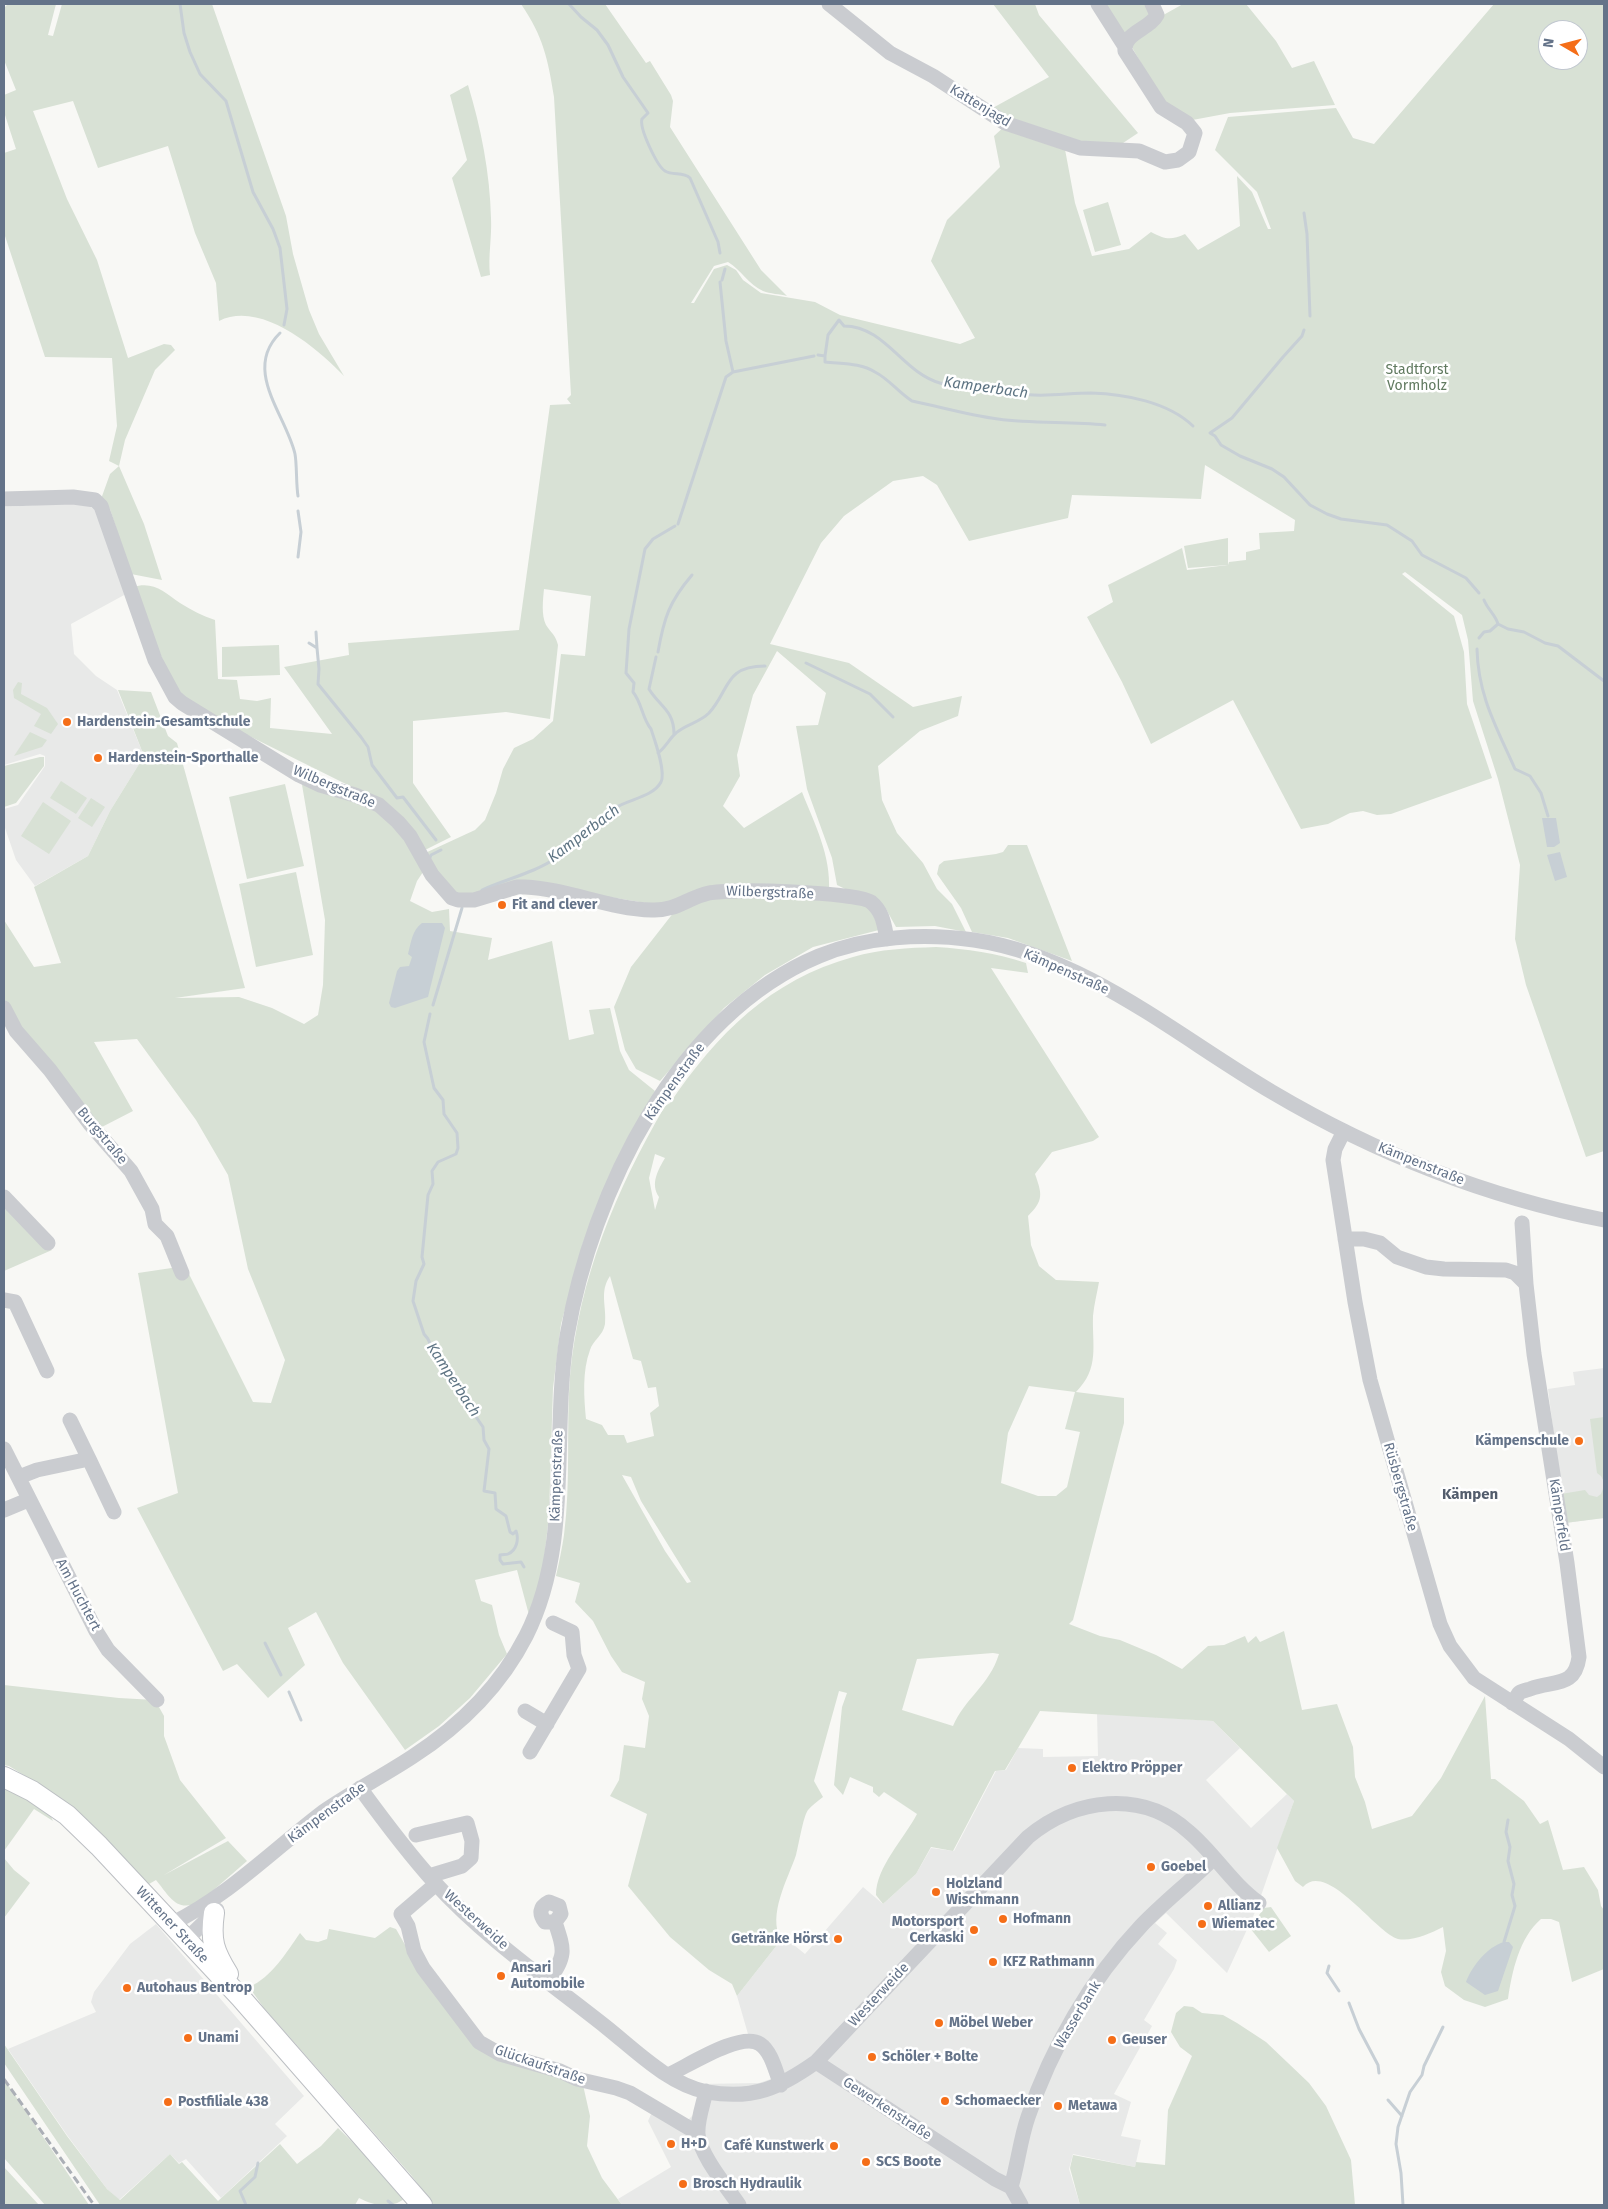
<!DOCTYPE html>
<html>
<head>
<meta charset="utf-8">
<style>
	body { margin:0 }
	#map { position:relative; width:1608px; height:2209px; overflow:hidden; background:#f8f8f5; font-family:"Fira Sans",sans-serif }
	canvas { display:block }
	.frame { position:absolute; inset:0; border:5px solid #647389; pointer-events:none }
	.north { position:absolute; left:1538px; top:20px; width:50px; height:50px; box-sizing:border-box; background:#fff; border:1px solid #c1c7d0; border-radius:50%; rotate:278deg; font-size:14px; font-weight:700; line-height:20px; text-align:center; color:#647389 }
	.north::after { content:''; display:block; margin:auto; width:18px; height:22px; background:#f56e18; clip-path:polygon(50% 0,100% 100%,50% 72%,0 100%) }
</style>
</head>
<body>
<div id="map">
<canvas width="1608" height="2209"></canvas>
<div class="frame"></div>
<div class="north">N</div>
</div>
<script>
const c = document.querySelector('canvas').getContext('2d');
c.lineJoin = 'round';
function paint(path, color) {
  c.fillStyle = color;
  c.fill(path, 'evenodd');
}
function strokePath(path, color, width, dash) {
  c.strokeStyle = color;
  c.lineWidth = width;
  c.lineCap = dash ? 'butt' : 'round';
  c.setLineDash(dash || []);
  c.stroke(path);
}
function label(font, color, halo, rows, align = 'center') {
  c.font = font + ' "Fira Sans",sans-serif';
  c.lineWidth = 5;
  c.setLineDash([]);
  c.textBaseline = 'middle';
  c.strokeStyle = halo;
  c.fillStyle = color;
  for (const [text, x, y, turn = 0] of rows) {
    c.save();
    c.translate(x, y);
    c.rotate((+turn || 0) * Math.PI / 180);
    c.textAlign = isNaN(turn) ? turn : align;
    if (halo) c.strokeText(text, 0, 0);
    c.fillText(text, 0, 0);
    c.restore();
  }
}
paint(new Path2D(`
	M84,502L95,510L126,594L71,624L74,654L96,676L117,690L144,756L110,811L88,856L35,886L16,860L4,825V809L18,805L45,766V756L40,754L4,765V507Z
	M1604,1368V1518L1565,1523L1548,1389L1575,1385L1573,1372Z
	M1097,1713L1213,1721L1240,1748L1206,1780L1251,1828L1287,1794L1294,1801L1256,1910L1227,1973L1166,1913L1155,1923L1167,1933L1158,1944L1177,1960L1174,1969L1144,2020L1152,2026L1114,2094L1131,2102L1121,2136L1141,2140L1135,2167L1073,2154L1069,2169L1080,2205H622L618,2199L671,2167L648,2121L653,2110L688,2120L696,2112L701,2084L759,2083L771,2079L762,2055L748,2034L737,1996L781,1940L789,1941L805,1954L863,1887L883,1904L916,1874L931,1848L954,1851L996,1771L1006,1770L1018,1748L1043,1749V1757L1098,1756Z
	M156,1924L304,2096L275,2124L287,2136L221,2198L186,2159L179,2163L170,2154L119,2200L107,2189L67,2135L8,2049L96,2012L91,2002L94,1992L130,1944Z`), '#e8e9e8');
paint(new Path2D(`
	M8,4H56L48,35L53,36L62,4H212L286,216L293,254L309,310L319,334L344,376C317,348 261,300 219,321L216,283L195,233L168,146L98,168L73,101L33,111L67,199L97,260L128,358L164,344L171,345L175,350L155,370L125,440L119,466L144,524L162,580L131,574L110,509L101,499L110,474L119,466L109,461L117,426L112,358L45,357L4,233V153L16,149L4,112V95L16,90L4,60V8Z
	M521,4H605L646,63L650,61L671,95L673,101L670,127L761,270L787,296C780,294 770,294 763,291C749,285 741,270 728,262L714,266L691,303H694L714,269L727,265L736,270L743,280L761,293L815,302L840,315L960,344L975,338L931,261L947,220L1000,167L994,136L1006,125L1064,144L1075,203L1092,256L1129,249L1151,232C1165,239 1170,241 1185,234L1198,250L1240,226L1237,176L1252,192L1268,229H1271L1257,192L1215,150L1228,117L1336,108L1353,138L1374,144L1494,4H1604V1151L1586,1157L1526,985L1515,939L1520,865L1498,779L1473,701L1468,640L1462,615L1405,572L1402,574L1454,616L1464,652L1467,704L1492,778L1391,814L1377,815L1363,811L1350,813L1328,824L1301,829L1233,700L1151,744L1122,682L1087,617L1113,602L1108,585L1182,548L1187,570L1228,565L1229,562L1246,560V552L1260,549L1259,533L1294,531L1295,520L1205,465L1201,499L1072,495L1068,518L969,541L937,485L923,476L893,481L844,516L821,543L770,644L849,663L913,707L962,696L958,716L920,731L878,766L882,800L897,833L923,863L937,889L952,904L966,932L935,926L896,927L886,909L837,885L832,858L807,789L796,726L818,725L826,693L777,651L753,695L737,755L740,776L723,806L744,828L802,792C815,825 831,855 829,891L771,889L664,906L567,890L459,898L423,854L475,830L485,820L496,793L503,769L514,748L533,739L553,721L561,654L585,656L591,596L544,589C543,600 541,615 546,625C552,634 555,634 558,645L550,719L506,712L413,721V783L451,837L423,851L364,793L225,724L177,695L133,587C154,581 164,592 180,603C191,610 203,616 215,620L218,679L237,680L240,699L257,701L271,698L270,728L332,734L284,667L349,655L348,643L519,630L550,405L571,404L567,399L571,395L554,97C548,59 543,36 521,4ZM1548,30H1578V60H1548Z
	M993,4H1035L1039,15L1138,133L1117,147L1088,146L989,110L1049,77Z
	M1103,4H1148L1152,12L1124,39Z
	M1183,4H1246L1276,41L1292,68L1314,61L1335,105L1230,113L1187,121L1169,111L1130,44L1158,18Z
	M468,85C481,128 490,173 491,218C492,237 488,256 490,275L481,277L452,178L467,160L450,95Z
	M1108,202L1121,245L1095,252L1083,210Z
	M1228,538V565L1188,568L1184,546Z
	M279,645L280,675L222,677V647Z
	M18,682L22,683L21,694L47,708L58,724L51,734L34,726L41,714L14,698L13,690Z
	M118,690L151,692L168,736L177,743L245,988L175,998L239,997L272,1008L304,1024L318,1015L323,985L325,920L301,779L377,807L427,866L417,881L410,901L432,912L449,909L450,931L492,938L488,960L552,941L569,1040L594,1034L589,1010L610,1008L620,1051L629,1070L655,1091L600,1199L583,1243L561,1324L553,1388L549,1515L542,1579L529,1615L517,1570L475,1580L481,1601L492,1605L499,1635L507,1654L470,1698L439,1726L405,1750L343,1663L316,1612L288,1628L305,1665L268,1698L237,1664L223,1671L137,1508L178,1493L138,1273L185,1266L253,1402L271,1403L285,1360L248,1269L228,1175L196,1120L137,1039L94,1042L133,1111L98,1129L4,1005V920L34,967L61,963L34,887L88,856L110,811L144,756Z
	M30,732L47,740L42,747L14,756Z
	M40,757H44V766L16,803L4,807V766Z
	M61,781L87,798L76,814L50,798Z
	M285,784L304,866L247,879L229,797Z
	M91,798L105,807L92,827L78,818Z
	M43,802L71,821L49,854L21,836Z
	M1008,845H1027L1072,961L1008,938L972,932L961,908L937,874L939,865L944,861L996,854L1003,852Z
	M296,872L313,955L256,967L239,884Z
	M721,894L856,899L872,911L879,930L813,947L765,975L724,1008L660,1081L636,1069L625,1050L614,1007L631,967L674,912Z
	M936,947C967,949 996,953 1026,963L1028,973L991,968L1099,1137L1093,1141L1052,1152L1035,1174C1042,1194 1044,1200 1028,1216L1031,1245L1039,1266L1056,1280L1099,1282C1097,1293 1094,1305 1093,1316C1092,1346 1100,1368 1076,1392L1124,1398V1423L1073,1620L1069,1624L1100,1636L1120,1640L1156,1655L1182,1669L1208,1646L1224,1645L1245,1636L1248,1643L1256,1636L1260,1642L1284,1631L1302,1710L1337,1704L1353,1747L1355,1777L1365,1802L1372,1829L1412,1816L1441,1778L1485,1696L1491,1779H1495L1524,1801L1540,1824L1548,1820L1563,1870L1584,1867L1598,1890L1601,1906L1604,1910V1969L1572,1982L1559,1922L1551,1919H1541C1519,1938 1512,1972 1508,1999L1485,2007L1464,2000L1445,1986L1441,1972L1446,1951L1443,1927C1431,1933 1412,1942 1398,1939C1376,1933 1327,1860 1303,1887L1295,1881L1277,1848L1294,1801L1213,1721L1040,1711L1005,1770L995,1771L953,1851L931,1847L916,1874L883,1904L876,1895C876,1867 904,1839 917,1814L884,1792L879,1797L873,1792V1787L850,1777L843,1795L834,1785L842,1707L847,1693L839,1691L814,1781L823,1797C818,1801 812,1805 808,1810C803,1817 799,1844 796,1855C788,1879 767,1915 781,1940L737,1996L732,1984L709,1970L670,1937L628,1886L647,1814L610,1796L619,1780L624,1745L645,1748L649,1716L642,1699L645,1682L622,1672L611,1656L593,1621L575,1602L580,1583L556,1576C559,1562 562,1549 564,1535C571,1482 566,1428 570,1376C579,1278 616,1190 665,1106L670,1103C717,1034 770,980 853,957C880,949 908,948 936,947ZM655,1154L665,1158C658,1170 650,1184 659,1197L655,1210L649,1178ZM610,1276L633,1359L641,1361L648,1388L656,1387L659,1406L650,1413L654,1436L627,1443L624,1435H608L602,1425L586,1419C584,1398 582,1371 590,1350C593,1340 603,1336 605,1324C607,1307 599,1292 610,1276ZM1029,1386L1075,1392L1065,1429L1080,1432L1067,1487L1056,1496H1038L1001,1483L1008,1433ZM622,1475L631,1477L641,1501L691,1582L687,1583L665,1551ZM993,1653L999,1654C989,1686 965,1698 953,1726L902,1710L917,1659Z
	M4,1201L52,1250L4,1271Z
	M1604,1417V1482L1601,1476L1597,1473L1590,1419Z
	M1604,1486V1518L1565,1523L1561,1494L1585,1490L1589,1495L1597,1497L1601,1494Z
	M4,1685L119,1698L155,1700L164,1716V1736L180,1780L226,1838L164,1875L228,1841L247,1861L201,1901C177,1914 170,1897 156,1880L149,1884L48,1790L9,1766L4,1765Z
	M4,1783L47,1808L53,1821L34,1809L4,1851Z
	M4,1858L14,1870L30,1883L4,1918Z
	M1271,1907L1291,1936L1269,1952L1250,1928L1264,1908Z
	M390,1927L396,1929L420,1971L476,2044L583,2085L590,2116L587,2146L602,2178L622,2205H434L411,2175L264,2008L249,1987C272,1977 286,1953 300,1933L306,1940L318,1942L327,1939L329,1929L375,1938Z
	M1184,2006L1193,2007L1202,2013L1223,2015L1237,2023L1266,2042L1309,2083L1326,2106L1351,2160L1355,2205H1080L1070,2168L1073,2155L1135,2167L1136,2162L1165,2165L1168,2110L1192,2056L1180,2047L1171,2032L1176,2013Z
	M4,2044L67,2136L107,2189L120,2200L170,2154L179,2164L182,2162L218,2201L280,2144L297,2164L321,2146L338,2128L372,2161L404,2199C391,2209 374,2206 359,2198L355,2205H100L4,2063Z
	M4,2079L89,2205H45L4,2158Z
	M4,2167L39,2205H4Z`), '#d8e1d5');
paint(new Path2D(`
	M1542,818H1556L1560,843L1554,847H1547Z
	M1560,852L1567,877L1555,881L1547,855Z
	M422,923H442L445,928L428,997L395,1008L391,1007L389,1003L397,971L400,967L409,966L412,957L408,954C411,943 412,930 422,923Z
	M1504,1942H1509L1513,1947L1498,1991L1485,1995L1466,1982C1472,1966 1487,1947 1504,1942Z`), '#c7cfd5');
strokePath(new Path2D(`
	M180,4L184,33L190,52L200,74L226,101L253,192L273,229L280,248L287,309L284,325
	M569,4L581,17L597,30L608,45L623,77L648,113L642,119C639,128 657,166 665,171C673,176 683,171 690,178L718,242L720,253
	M1304,213L1307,234L1310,316
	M722,280L725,269
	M720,282L726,341L733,372
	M1304,330L1302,336L1283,357L1232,418L1210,433L1215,436L1221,445L1240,456L1272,469L1284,477L1310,505L1327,514L1341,519L1387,525L1412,541L1422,555L1466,578L1479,593
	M280,333C242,370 286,415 295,454C297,465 296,484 298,496
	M818,355L825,356L828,335L839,320L844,326C885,326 903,373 940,383C949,386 960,386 970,387C991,390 1012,394 1034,395C1053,396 1072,393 1091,393C1125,394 1168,402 1193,426
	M825,356V362C842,364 861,363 875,372C889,379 899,393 912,401C941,407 969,415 998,419C1034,424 1070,421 1105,425
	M298,511L301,532L298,557
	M678,524L726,377L733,372L814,356
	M1484,600C1488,610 1495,614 1498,624L1508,629L1524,632L1545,643L1558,646L1604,681
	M316,632L317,648
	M1479,638L1484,632L1490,631L1498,624
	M309,643L317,648L319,669L318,684L361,737L368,747L372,765L397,798L403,797L436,840
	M1477,649C1478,696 1497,728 1515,769L1530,776L1541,793L1548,816
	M658,652C664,618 669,602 692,575
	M656,657L649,689C659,706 674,710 674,734
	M806,663L870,694L893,717
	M658,753C666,747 669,739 676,733C686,724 699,723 709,713C730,690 724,666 765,666
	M429,860L431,855L441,850
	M482,890C506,879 534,873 556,858C577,843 594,822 615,808C629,799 653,797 661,782C666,771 655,741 651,729C642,718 642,703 633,692L634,683L626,673L629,629L645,549L653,539L675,526
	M433,1005L462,908
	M430,1014L424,1042L434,1088L443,1100L444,1114L457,1133L458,1148L456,1154L438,1162L432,1171L433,1184L428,1195L422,1257L424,1264L416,1281L413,1301L424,1334L428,1339L439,1363L466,1396L472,1411L483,1427L484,1440L489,1449L484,1491L495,1493L496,1509L506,1516L510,1532L513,1534L516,1531C519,1539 517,1550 508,1554C506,1555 503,1554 500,1555V1560L503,1564L521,1562L524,1567
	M265,1643L281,1675
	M289,1692L301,1720
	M1504,1942L1515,1906L1512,1895L1514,1884L1508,1861L1510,1847L1506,1832L1508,1820
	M1329,1966L1327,1973L1339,1991
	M1349,2003L1359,2029L1378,2065L1379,2073
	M1388,2100L1402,2116
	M388,2201L393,2205
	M246,2205L240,2191L255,2177L258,2163
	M1403,2205L1401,2173L1396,2144L1398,2127L1410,2092L1422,2075L1424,2066L1443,2027`), '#c7cfd5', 3);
const major = new Path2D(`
	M4,1777L32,1791L48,1802L67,1815L99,1846L241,1998L422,2205
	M214,1913C210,1941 214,1951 228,1974`);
strokePath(major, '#bcbfc3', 22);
strokePath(new Path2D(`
	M829,4L890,53L933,76L1005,123L1080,148L1139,151L1165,162L1178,160L1189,152L1195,133L1187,123L1161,107L1125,51C1123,33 1150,29 1157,15L1152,4
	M1098,4L1124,45
	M4,499L73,497L95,500L101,506L155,660L175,697L182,703L299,775L320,785L355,795L379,805L398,822L410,836L432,875L452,898L458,900H474L517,887H525C568,889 609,909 652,910C676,911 687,898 709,893C729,888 858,892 871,902C883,912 884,924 887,939
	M4,1008L16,1031L50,1070L90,1124L131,1171L152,1209L155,1224L167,1236L182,1273
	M1344,1131L1335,1149L1333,1160L1355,1302L1370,1380L1440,1624L1450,1646L1474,1678L1569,1739L1604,1767
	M4,1197L48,1243
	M1522,1223L1526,1284
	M1345,1239H1364L1380,1243L1397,1257L1426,1267L1444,1269L1506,1270L1515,1273L1526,1284L1534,1354L1567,1563L1579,1657C1575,1688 1554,1680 1530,1689C1527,1690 1522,1691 1519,1693C1517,1696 1514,1701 1512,1703
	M4,1300L15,1302L47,1371
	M4,1449L96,1631L108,1650L157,1700
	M89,1459L114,1512
	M19,1477L37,1470L89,1459L70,1420
	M4,1510L28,1500
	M525,1711L547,1724
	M530,1752L579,1669L574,1655L572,1632L553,1623
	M360,1788C384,1821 408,1853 435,1883C485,1938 548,1981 606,2027C635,2050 668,2084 707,2092C754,2100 779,2088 816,2062L1028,1837C1075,1798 1142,1789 1189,1832C1214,1853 1232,1884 1259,1903
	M416,1835L467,1823L472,1841L471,1858L462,1866L429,1876
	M436,1884L401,1914L408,1926L414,1951L423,1968L479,2042L500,2054L560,2071L577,2079L616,2088L630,2093L689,2128L698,2129
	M171,1924C228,1896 273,1850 323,1812C352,1792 383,1776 412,1757C460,1726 500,1687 526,1636C573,1543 551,1435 567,1336C592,1192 677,1015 819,956C867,936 923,933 974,940C1085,956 1178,1037 1272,1092C1375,1153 1487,1197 1604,1220
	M186,1940L217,1910
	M548,1982C566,1955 565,1952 555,1922H545C539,1914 539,1907 549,1902L559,1906L561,1914L555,1922
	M816,2062L995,2179L1011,2187
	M668,2075C688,2066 741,2031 760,2044C772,2052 776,2073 781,2085
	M706,2091C703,2105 697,2121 698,2134C700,2155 727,2187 739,2205
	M1021,2205L1011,2187C1018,2164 1020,2140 1028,2117C1051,2048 1091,1979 1141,1926C1164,1902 1190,1882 1213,1859`), '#caccd0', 15);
strokePath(major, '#fff', 20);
strokePath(new Path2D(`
	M4,2079L94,2205`), '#abafb6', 3, [8, 4]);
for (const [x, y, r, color] of [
	[67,722,5,"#f56e18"],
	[98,758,5,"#f56e18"],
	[502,905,5,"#f56e18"],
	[1579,1441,5,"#f56e18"],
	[1072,1768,5,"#f56e18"],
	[1151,1867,5,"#f56e18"],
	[936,1892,5,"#f56e18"],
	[1208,1906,5,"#f56e18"],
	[1003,1919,5,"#f56e18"],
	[1202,1924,5,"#f56e18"],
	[974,1930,5,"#f56e18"],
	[838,1939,5,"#f56e18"],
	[993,1962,5,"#f56e18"],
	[501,1976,5,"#f56e18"],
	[127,1988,5,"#f56e18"],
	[939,2023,5,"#f56e18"],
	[188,2038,5,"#f56e18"],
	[1112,2040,5,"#f56e18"],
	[872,2057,5,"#f56e18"],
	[945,2101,5,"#f56e18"],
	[168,2102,5,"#f56e18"],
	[1058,2106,5,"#f56e18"],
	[671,2144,5,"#f56e18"],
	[834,2146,5,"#f56e18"],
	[866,2162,5,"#f56e18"],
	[683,2184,5,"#f56e18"]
]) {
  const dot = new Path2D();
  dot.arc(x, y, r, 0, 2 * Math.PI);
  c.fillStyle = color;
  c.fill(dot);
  strokePath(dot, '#fff', 2);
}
label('14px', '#647389', '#fff', [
	["Kattenjagd",980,106,31],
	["Wilbergstraße",334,787,23],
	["Wilbergstraße",770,893,2],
	["Kämpenstraße",1066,972,24],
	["Kämpenstraße",675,1082,-54],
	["Burgstraße",102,1136,50],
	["Kämpenstraße",1421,1164,22],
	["Kämpenstraße",557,1476,-88],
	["Rüsbergstraße",1400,1487,74],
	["Kämperfeld",1559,1515,81],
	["Am Huchtert",78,1595,62],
	["Kämpenstraße",327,1813,-36],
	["Westerweide",476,1920,42],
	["Wittener Straße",172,1925,47],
	["Westerweide",879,1995,-47],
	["Wasserbank",1078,2015,-59],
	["Glückaufstraße",540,2065,19],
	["Gewerkenstraße",887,2109,33]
]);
label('14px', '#617a60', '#fff', [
	["Stadtforst",1417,370],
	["Vormholz",1417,386]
]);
label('bold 14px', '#647389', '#fff', [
	["Hardenstein-Gesamtschule",77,722],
	["Hardenstein-Sporthalle",108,758],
	["Fit and clever",512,905],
	["Kämpenschule",1569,1441,"right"],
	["Elektro Pröpper",1082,1768],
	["Goebel",1161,1867],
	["Holzland",946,1884],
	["Wischmann",946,1900],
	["Allianz",1218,1906],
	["Hofmann",1013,1919],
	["Motorsport",964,1922,"right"],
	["Cerkaski",964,1938,"right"],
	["Wiematec",1212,1924],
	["Getränke Hörst",828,1939,"right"],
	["KFZ Rathmann",1003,1962],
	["Ansari",511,1968],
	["Automobile",511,1984],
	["Autohaus Bentrop",137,1988],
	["Möbel Weber",949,2023],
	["Unami",198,2038],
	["Geuser",1122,2040],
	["Schöler + Bolte",882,2057],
	["Schomaecker",955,2101],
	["Postfiliale 438",178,2102],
	["Metawa",1068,2106],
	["H+D",681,2144],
	["Café Kunstwerk",824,2146,"right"],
	["SCS Boote",876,2162],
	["Brosch Hydraulik",693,2184]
], 'left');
label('italic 15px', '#5f7584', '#fff', [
	["Kamperbach",986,388,8],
	["Kamperbach",584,834,-37],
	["Kamperbach",453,1380,57]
]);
label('bold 15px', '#535d6d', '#fff', [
	["Kämpen",1470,1495]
]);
</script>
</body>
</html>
